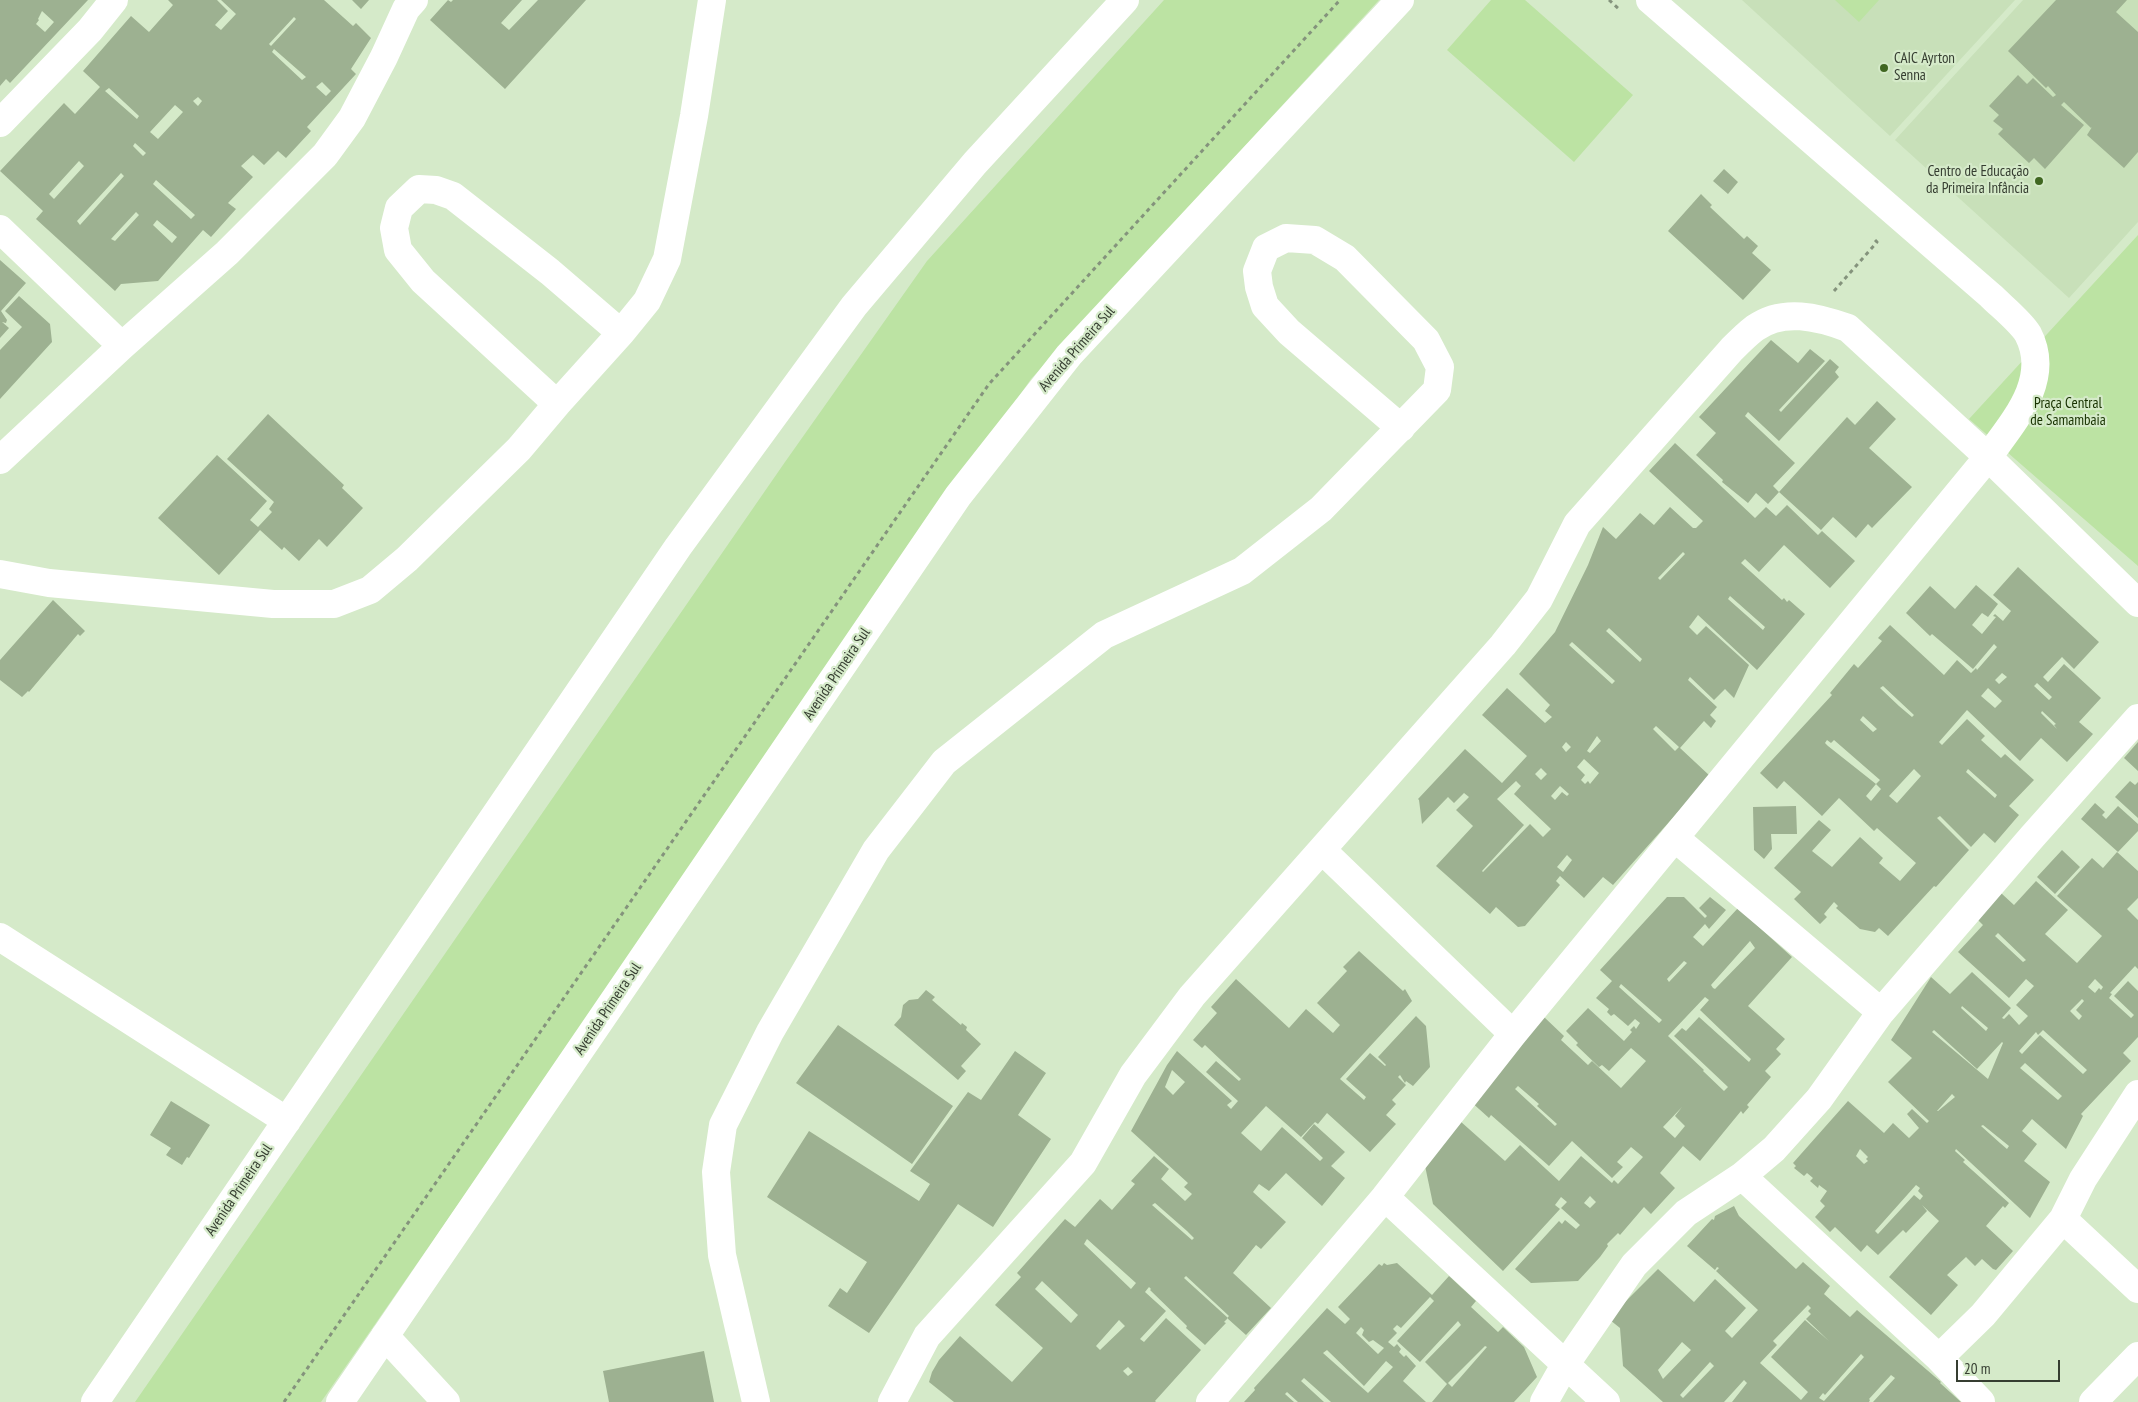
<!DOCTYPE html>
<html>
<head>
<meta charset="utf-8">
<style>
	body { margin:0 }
	#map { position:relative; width:2138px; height:1402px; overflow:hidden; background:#d5eac9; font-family:"PT Sans Narrow",sans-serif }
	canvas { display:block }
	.scale { position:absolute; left:1956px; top:1360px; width:104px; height:22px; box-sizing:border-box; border:2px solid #363e31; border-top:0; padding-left:6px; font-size:15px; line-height:18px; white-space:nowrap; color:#363e31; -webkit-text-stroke:4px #d5eac9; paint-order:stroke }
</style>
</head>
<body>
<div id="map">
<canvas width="2138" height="1402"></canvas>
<div class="scale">20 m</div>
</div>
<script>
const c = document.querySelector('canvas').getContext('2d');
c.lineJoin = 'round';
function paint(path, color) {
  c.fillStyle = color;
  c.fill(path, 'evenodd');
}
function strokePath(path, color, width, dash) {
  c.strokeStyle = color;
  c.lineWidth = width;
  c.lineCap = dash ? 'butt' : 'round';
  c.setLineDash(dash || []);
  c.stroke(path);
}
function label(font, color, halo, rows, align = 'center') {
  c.font = font + ' "PT Sans Narrow",sans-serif';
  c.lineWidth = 4.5;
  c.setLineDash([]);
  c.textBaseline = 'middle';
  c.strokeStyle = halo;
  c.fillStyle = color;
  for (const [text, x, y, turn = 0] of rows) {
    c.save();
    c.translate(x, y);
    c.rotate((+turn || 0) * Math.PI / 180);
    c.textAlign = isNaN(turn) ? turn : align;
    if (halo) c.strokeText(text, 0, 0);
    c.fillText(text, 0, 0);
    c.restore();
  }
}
paint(new Path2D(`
	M1742,0H2015L1890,136Z
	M2023,0H2138V222L2069,298L1895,140Z`), '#c8e0b9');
paint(new Path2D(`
	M1164,0H1379L1031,379L321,1402H135L785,462L927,261Z
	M1491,0H1525L1633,95L1574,162L1447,50Z
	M1835,0H1879L1859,22Z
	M2138,235V566L1969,419Z`), '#bce3a3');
paint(new Path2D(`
	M0,0H88L10,83L6,79L0,86ZM42,11L54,22L45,32L36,24L39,20L38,19Z
	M168,0H217L228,11L215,25L221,30L236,14L221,0H324L353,26L356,23L371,38L351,69L356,74L307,127L311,131L286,158L278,151L264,165L253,155L241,166L253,177L228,203L236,209L211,237L203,230L158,281L121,284L115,291L36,219L43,211L0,171L64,103L75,114L100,87L83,71L131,16L149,32L173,5ZM294,17L296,19L271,46L269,44ZM274,49L306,77L302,80L272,52ZM322,82L331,91L326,96L316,87ZM109,88L139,116L137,119L105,91ZM198,97L202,101L198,106L193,101ZM175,105L183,112L158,139L150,132ZM135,143L146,153L143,156L133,146ZM79,161L84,166L54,199L49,194ZM121,173L124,176L80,225L77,221ZM156,180L195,215L191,219L153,184ZM136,212L139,215L115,241L111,239ZM157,220L177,237L172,243L153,225Z
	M352,0H369L361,9Z
	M448,0L451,2L453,0H522L501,23L509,30L538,0H586L505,89L430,20Z
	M2056,0H2127L2116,12L2138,32V152L2124,168L2087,135L2092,127L2091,128L2064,102L2061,105L2084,125L2045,169L2034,158L2029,163L1998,134L2003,129L1993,121L1999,115L1989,106L2018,75L2027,84L2033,78L2053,97L2056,95L2048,86L2046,88L2008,51Z
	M1724,169L1738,182L1728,194L1713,181Z
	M1701,194L1712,205L1710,207L1744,239L1747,236L1758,246L1752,253L1771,270L1743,300L1668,231Z
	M0,260L26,283L1,311L7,320L6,323L2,322L9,328L0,338Z
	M19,296L50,324L52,342L0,399V350L22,327L5,311Z
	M1771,340L1798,363L1810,349L1825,361L1779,410L1781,412L1830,359L1839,367L1835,372L1839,377L1779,441L1748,412L1745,416L1795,463L1773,486L1779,492L1768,504L1756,493L1748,503L1722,482L1723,480L1696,455L1716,433L1699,417Z
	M1877,401L1896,419L1869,448L1912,487L1872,528L1868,524L1856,538L1833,517L1821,530L1779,492L1847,417L1855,425Z
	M268,414L344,485L342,488L363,508L327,547L319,539L299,561L284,547L282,550L260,530L219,575L158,518L217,455L267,501L250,520L258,527L272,512L269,509L274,502L227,459Z
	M1675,443L1755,518L1766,507L1776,516L1787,505L1818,535L1822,531L1855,561L1830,588L1784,545L1759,572L1745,559L1741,563L1782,600L1784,598L1787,602L1789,600L1805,614L1757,670L1698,615L1689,627L1697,635L1706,626L1749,665L1734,698L1725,689L1714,700L1690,677L1688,680L1717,707L1710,715L1716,721L1711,728L1704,721L1680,748L1710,776L1613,885L1603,877L1584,898L1560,876L1556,881L1560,885L1525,926L1518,927L1496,907L1490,914L1436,866L1473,826L1456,810L1469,797L1464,793L1454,803L1448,797L1422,824L1419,800L1418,799L1465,749L1502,783L1527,756L1482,715L1507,688L1545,723L1552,717L1545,711L1550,705L1519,674L1555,632L1588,565L1603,527L1616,539L1640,513L1654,525L1670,507L1693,528H1696L1703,521L1649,471ZM1683,552L1685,554L1660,580L1658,578ZM1730,596L1765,627L1763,630L1728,599ZM1609,628L1642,659L1640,662L1606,631ZM1572,642L1615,681L1612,684L1569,645ZM1656,726L1679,747L1675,751L1653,729ZM1597,736L1601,741L1590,753L1587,751ZM1566,742L1571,747L1566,752L1562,747ZM1584,759L1599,773L1590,784L1588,781L1585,784L1581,780L1585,775L1577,767ZM1541,768L1547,774L1541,780L1535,774ZM1516,781L1521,786L1514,794L1551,829L1543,837L1530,824L1483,872L1482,871L1524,825L1497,799ZM1560,786L1569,794L1567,796L1562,792L1555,800L1551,796ZM1567,855L1572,860L1563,872L1557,867Z
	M2018,567L2099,642L2074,669L2062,657L2043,677L2048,682L2064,664L2101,698L2079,722L2093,734L2067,762L2041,738L2020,761L1967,710L1939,742L1942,745L1967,719L1985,736L1981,740L2001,758L2005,754L2034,780L2009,806L2019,815L1995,843L1984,833L1971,847L1940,816L1937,818L1969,850L1936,887L1934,886L1888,936L1879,928L1875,932L1860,929L1836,908L1838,906L1834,902L1824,914L1827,917L1820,924L1794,899L1801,892L1774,868L1819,820L1831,830L1812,851L1832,867L1860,837L1883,858L1879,863L1900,881L1916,863L1877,828L1874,831L1839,798L1822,816L1784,781L1777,789L1760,773L1832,695L1830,693L1854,664L1858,668L1882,641L1878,638L1890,625L1944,675L1957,660L1971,673L1976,668L1977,670L1997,647L1994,644L1973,669L1932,634L1930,636L1906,613L1930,586L1955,609L1976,585L1998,604L1988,617L1982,613L1972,625L1982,634L1996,617L1993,616L1995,614L2003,621L2011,611L1993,595ZM2002,673L2007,677L1999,684L1995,680ZM2037,683L2052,697L2049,700L2034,686ZM1883,686L1914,715L1912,717L1899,706L1880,688ZM1988,688L2002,701L1995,708L1981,696ZM2042,711L2056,724L2054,725L2057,729L2041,713ZM1863,716L1877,729L1873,732L1860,720ZM1827,740L1831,743L1834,740L1880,780L1876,784L1881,789L1871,801L1866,796L1876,784L1828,746L1825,743ZM1914,769L1921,776L1897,803L1889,796ZM1968,769L1997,795L1995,798L1966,772Z
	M53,600L85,631L80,636L78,634L29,692L28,691L22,697L0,680V660Z
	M2138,742V771L2124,758Z
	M2130,781L2135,785L2138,782V818L2115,797Z
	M2095,803L2105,812L2102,815L2106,819L2118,806L2138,824V831L2118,852L2081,819Z
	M1796,806L1797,834H1771L1772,849L1764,859L1754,850L1753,807Z
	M2062,850L2080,867L2055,894L2037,877Z
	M2117,852L2138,871V898L2127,909L2138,920V969L2135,966L2110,993L2112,994L2109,998L2131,1018L2134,1015L2114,996L2128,981L2138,991V1037L2123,1053L2131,1061L2081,1114L2083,1116L2066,1149L2032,1119L2022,1131L2037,1144L2024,1161L2050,1182L2030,1218L1956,1149L1955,1151L1965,1160L1963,1162L2009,1203L2005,1208L2003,1206L1986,1226L2013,1251L1996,1270L1993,1269L1982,1259L1975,1266L1966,1257L1947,1275L1958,1285L1931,1315L1889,1277L1939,1221L1922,1205L1927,1211L1906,1233L1903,1230L1878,1255L1867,1245L1861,1252L1835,1227L1830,1232L1815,1217L1825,1206L1820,1201L1827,1191L1819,1185L1818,1188L1810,1181L1813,1178L1807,1173L1804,1176L1794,1168L1796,1166L1793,1163L1848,1101L1884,1133L1893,1123L1909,1138L1919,1128L1907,1114L1912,1109L1927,1123L1929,1121L1888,1082L1912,1058L1891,1040L1931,977L1950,994L1972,972L2011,1008L2002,1018L2004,1019L2009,1014L2019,1025L2028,1016L2016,1005L2034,986L2026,979L2009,998L1958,952L1983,925L1978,920L2001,893L2014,905L2036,881L2068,910L2045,934L2077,963L2102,936L2057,896L2092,858L2103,868ZM1998,933L2026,960L2023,962L1995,936ZM2095,979L2103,987L2101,990L2099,988L2095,993L2088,987ZM2082,999L2084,1001L2076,1010L2082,1016L2079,1020L2070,1011ZM1962,1006L1988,1028L1986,1031L1961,1008ZM1934,1030L1977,1069L2002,1042L2003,1043L1988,1079L1932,1032ZM2043,1030L2087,1070L2083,1074L2040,1035L2022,1054L2019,1051L2036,1032L2038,1035ZM2025,1063L2062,1096L2058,1100L2020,1068ZM1952,1094L1955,1097L1938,1111H1937ZM1983,1125L2009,1146L2007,1149L2000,1143L1981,1126ZM1860,1149L1868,1157L1866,1159L1868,1161L1864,1164L1856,1156ZM1916,1185L1920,1188L1918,1191L1923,1196L1920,1200L1914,1195L1878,1234L1875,1231Z
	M1667,897H1684L1705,918L1707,916L1699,908L1710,897L1726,910L1709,929L1705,924L1693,937L1703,946L1738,908L1792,957L1748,1006L1785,1039L1776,1049L1781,1054L1765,1071L1771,1077L1747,1105L1749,1107L1743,1114L1741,1111L1700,1161L1683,1146L1660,1173L1675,1188L1651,1214L1644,1207L1620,1235L1618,1233L1607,1244L1608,1246L1600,1257L1578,1281L1531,1283L1515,1269L1559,1221L1562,1224L1565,1220L1576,1229L1580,1225L1561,1208L1567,1202L1561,1197L1555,1205L1560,1209L1503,1271L1433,1204L1424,1161L1460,1121L1505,1161L1520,1145L1559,1181L1581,1156L1612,1183L1614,1180L1618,1184L1643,1157L1631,1147L1617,1162L1623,1167L1612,1178L1572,1141L1549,1166L1491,1115L1489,1118L1469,1100L1544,1017L1564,1036L1561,1040L1588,1065L1592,1061L1621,1088L1646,1061L1631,1048L1609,1071L1602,1065L1599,1067L1576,1045L1578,1043L1566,1031L1588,1008L1624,1041L1632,1032L1630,1030L1634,1026L1636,1029L1640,1023L1635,1019L1628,1026L1614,1014L1611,1016L1607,1012L1609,1009L1596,998L1612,981L1600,970ZM1750,941L1755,948L1715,989L1713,988L1711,985ZM1684,961L1687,963L1669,982L1667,979ZM1621,984L1662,1020L1659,1023L1619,987ZM1705,997L1709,1000L1700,1010L1751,1059L1749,1062L1699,1017L1686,1031L1682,1028L1674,1036L1728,1087L1724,1091L1703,1071L1704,1070L1668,1036ZM1518,1086L1539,1104L1537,1106L1557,1124L1555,1126L1515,1089ZM1682,1107L1675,1116L1685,1126L1675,1138L1663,1127ZM1590,1196L1596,1202L1590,1208L1584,1203Z
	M1359,951L1403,991L1405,989L1412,1001L1340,1079L1364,1100L1366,1097L1346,1079L1370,1053L1385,1066L1386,1065L1378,1057L1416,1016L1426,1026L1430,1067L1413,1086L1406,1081L1405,1083L1400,1075L1398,1077L1406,1085L1392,1100L1396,1104L1386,1115L1396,1124L1370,1152L1327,1113L1318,1124L1315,1122L1301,1137L1266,1106L1241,1133L1261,1151L1282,1127L1320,1161L1323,1158L1302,1138L1314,1124L1345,1152L1331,1166L1345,1178L1322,1206L1286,1173L1269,1191L1259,1184L1253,1192L1286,1222L1261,1249L1256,1245L1233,1273L1271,1308L1246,1335L1227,1318L1229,1316L1186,1276L1184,1278L1228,1318L1224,1322L1226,1323L1205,1345L1186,1328L1187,1326L1150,1290L1151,1289L1149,1287L1145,1292L1166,1311L1140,1339L1144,1342L1166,1318L1201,1350L1155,1401L1156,1402H954L929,1382L932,1372L939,1360L960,1336L1012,1382L1043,1348L995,1305L1021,1277L1017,1273L1065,1219L1075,1227L1100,1199L1112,1210L1135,1184L1131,1181L1154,1156L1169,1169L1161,1179L1185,1201L1192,1194L1184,1187L1188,1183L1131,1131L1167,1065L1177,1051L1232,1101L1227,1105L1231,1109L1238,1101L1206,1072L1216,1061L1239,1081L1241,1079L1205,1045L1202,1048L1193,1040L1217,1013L1211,1007L1236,979L1289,1028L1306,1009L1333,1033L1340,1025L1317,1003L1347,971L1343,967ZM1172,1070L1185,1082L1173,1095L1165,1087ZM1155,1203L1187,1231L1194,1238L1192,1240L1152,1205ZM1087,1239L1136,1283L1131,1289L1084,1244ZM1042,1281L1078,1315L1071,1323L1035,1289ZM1119,1320L1125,1326L1100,1350L1096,1346ZM1128,1367L1133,1372L1128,1376L1123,1371Z
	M926,990L935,997L932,1000L961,1025L962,1023L967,1027L966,1030L981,1044L961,1066L966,1071L958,1080L894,1025L901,1017L903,1005L909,1000L918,999Z
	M838,1025L953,1106L912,1164L796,1083Z
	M1015,1051L1046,1073L1018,1115L1051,1139L993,1227L958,1204L869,1333L828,1306L840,1288L847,1293L867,1262L767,1197L809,1131L919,1201L930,1184L910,1171L968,1092L981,1100Z
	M171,1101L210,1125L189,1158L187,1157L182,1165L166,1155L171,1148L150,1135Z
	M1734,1206L1739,1216L1796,1269L1803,1262L1830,1286L1824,1294L1850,1317L1857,1310L1941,1382L1940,1383L1961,1402H1873L1895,1378L1891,1375L1869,1399L1870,1400L1869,1402H1732L1747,1383L1744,1380L1724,1402H1663L1623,1366L1620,1328L1610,1320L1612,1315L1658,1269L1694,1302L1715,1279L1746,1308L1725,1331L1732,1338L1758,1310L1716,1271L1719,1268L1717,1267L1715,1270L1687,1246L1712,1219L1714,1220L1715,1216ZM1808,1305L1811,1308L1808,1311L1811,1314L1806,1319L1829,1341L1805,1320L1771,1357L1808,1392L1801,1400L1760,1363L1777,1345L1773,1341ZM1682,1342L1691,1350L1663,1379L1658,1370ZM1861,1354L1864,1357L1824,1401L1819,1398L1823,1393L1825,1395ZM1710,1362L1714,1366L1683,1398L1680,1395Z
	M1384,1263L1387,1265L1397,1263L1432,1295L1449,1276L1476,1301L1471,1307L1498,1332L1503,1327L1524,1347L1537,1377L1514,1402H1432L1447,1384L1425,1362L1461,1325L1458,1321L1420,1362L1397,1341L1434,1301L1430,1297L1401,1328L1397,1325L1393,1329L1397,1333L1388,1342L1394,1347L1397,1344L1401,1349L1399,1352L1404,1357L1406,1355L1416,1366L1403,1381L1426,1402H1331L1304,1378L1301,1381L1324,1402H1298L1287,1392L1285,1394L1294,1402H1244L1255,1390L1254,1388L1327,1308L1345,1324L1350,1319L1338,1307L1379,1264L1382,1266ZM1361,1327L1364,1330L1362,1335L1369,1342L1373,1340L1384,1348L1378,1354L1356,1333ZM1485,1346L1487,1347L1452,1387L1448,1383ZM1327,1350L1364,1386L1386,1361L1393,1367L1368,1393L1323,1353Z
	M704,1351L714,1402H609L603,1371Z`), '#9db191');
strokePath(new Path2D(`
	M1609,0L1619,9
	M1834,291L1877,242L1875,240
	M284,1402L989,384L1340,0`), '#84937c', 3, [4, 4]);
strokePath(new Path2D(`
	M0,123L90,30L114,0
	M0,229L122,346
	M557,404L423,281L398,250L394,228L399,208L419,189L436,190L453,196L550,272L621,333
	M0,460L122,346L227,253L325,155L352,118L384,57L406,9L414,0
	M0,574L49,583L273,604H334L370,590L407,559L519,449L557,404L621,333L647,301L667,259L694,116L712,0
	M1675,838L1881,1012
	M1322,850L1513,1034
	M1742,1176L1939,1358L1981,1402
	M1385,1197L1606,1402
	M2063,1219L2138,1289
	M385,1336L446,1402
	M1939,1358L1983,1315L2063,1219L2083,1179L2138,1094
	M756,1402L722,1255L716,1172L723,1125L770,1032L876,850L944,762L1104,635L1242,571L1321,509L1437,390L1440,367L1426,340L1345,258L1315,240L1286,238L1266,248L1257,271L1259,287L1265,306L1289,332L1401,428
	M892,1402L927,1336L1083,1163L1133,1075L1192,996L1503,645L1539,599L1577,524L1732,349C1739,342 1747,334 1755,328C1783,308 1818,317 1848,328L1988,457L2138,603
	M1210,1402L1385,1197L1513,1034L1988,457C2013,422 2052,380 2028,334C2021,322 2001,306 1991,296L1650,0
	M1544,1402L1565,1365L1634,1265L1686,1213L1742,1176L1774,1149L1819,1099L1881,1012L2032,837L2138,718
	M2093,1402L2138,1356`), '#fff', 28);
strokePath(new Path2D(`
	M0,937L287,1121
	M95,1402L678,547L854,306L975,163L1125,0
	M340,1402L958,496L1069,355L1400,0`), '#fff', 28);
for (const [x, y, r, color] of [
	[1884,68,5,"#406721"],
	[2039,181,5,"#406721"]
]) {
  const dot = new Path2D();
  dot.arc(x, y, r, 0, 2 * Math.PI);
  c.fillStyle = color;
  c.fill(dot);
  strokePath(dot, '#d5eac9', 2);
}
label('15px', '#363e31', '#d5eac9', [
	["CAIC Ayrton",1894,59],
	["Senna",1894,76],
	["Centro de Educação",2029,172,"right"],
	["da Primeira Infância",2029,189,"right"]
], 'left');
label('15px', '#363e31', '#d5eac9', [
	["Avenida Primeira Sul",1077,349,-49],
	["Avenida Primeira Sul",837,674,-56],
	["Avenida Primeira Sul",608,1009,-56],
	["Avenida Primeira Sul",239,1190,-56]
]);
label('15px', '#183201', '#d5eac9', [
	["Praça Central",2068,404],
	["de Samambaia",2068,421]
]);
</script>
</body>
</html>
